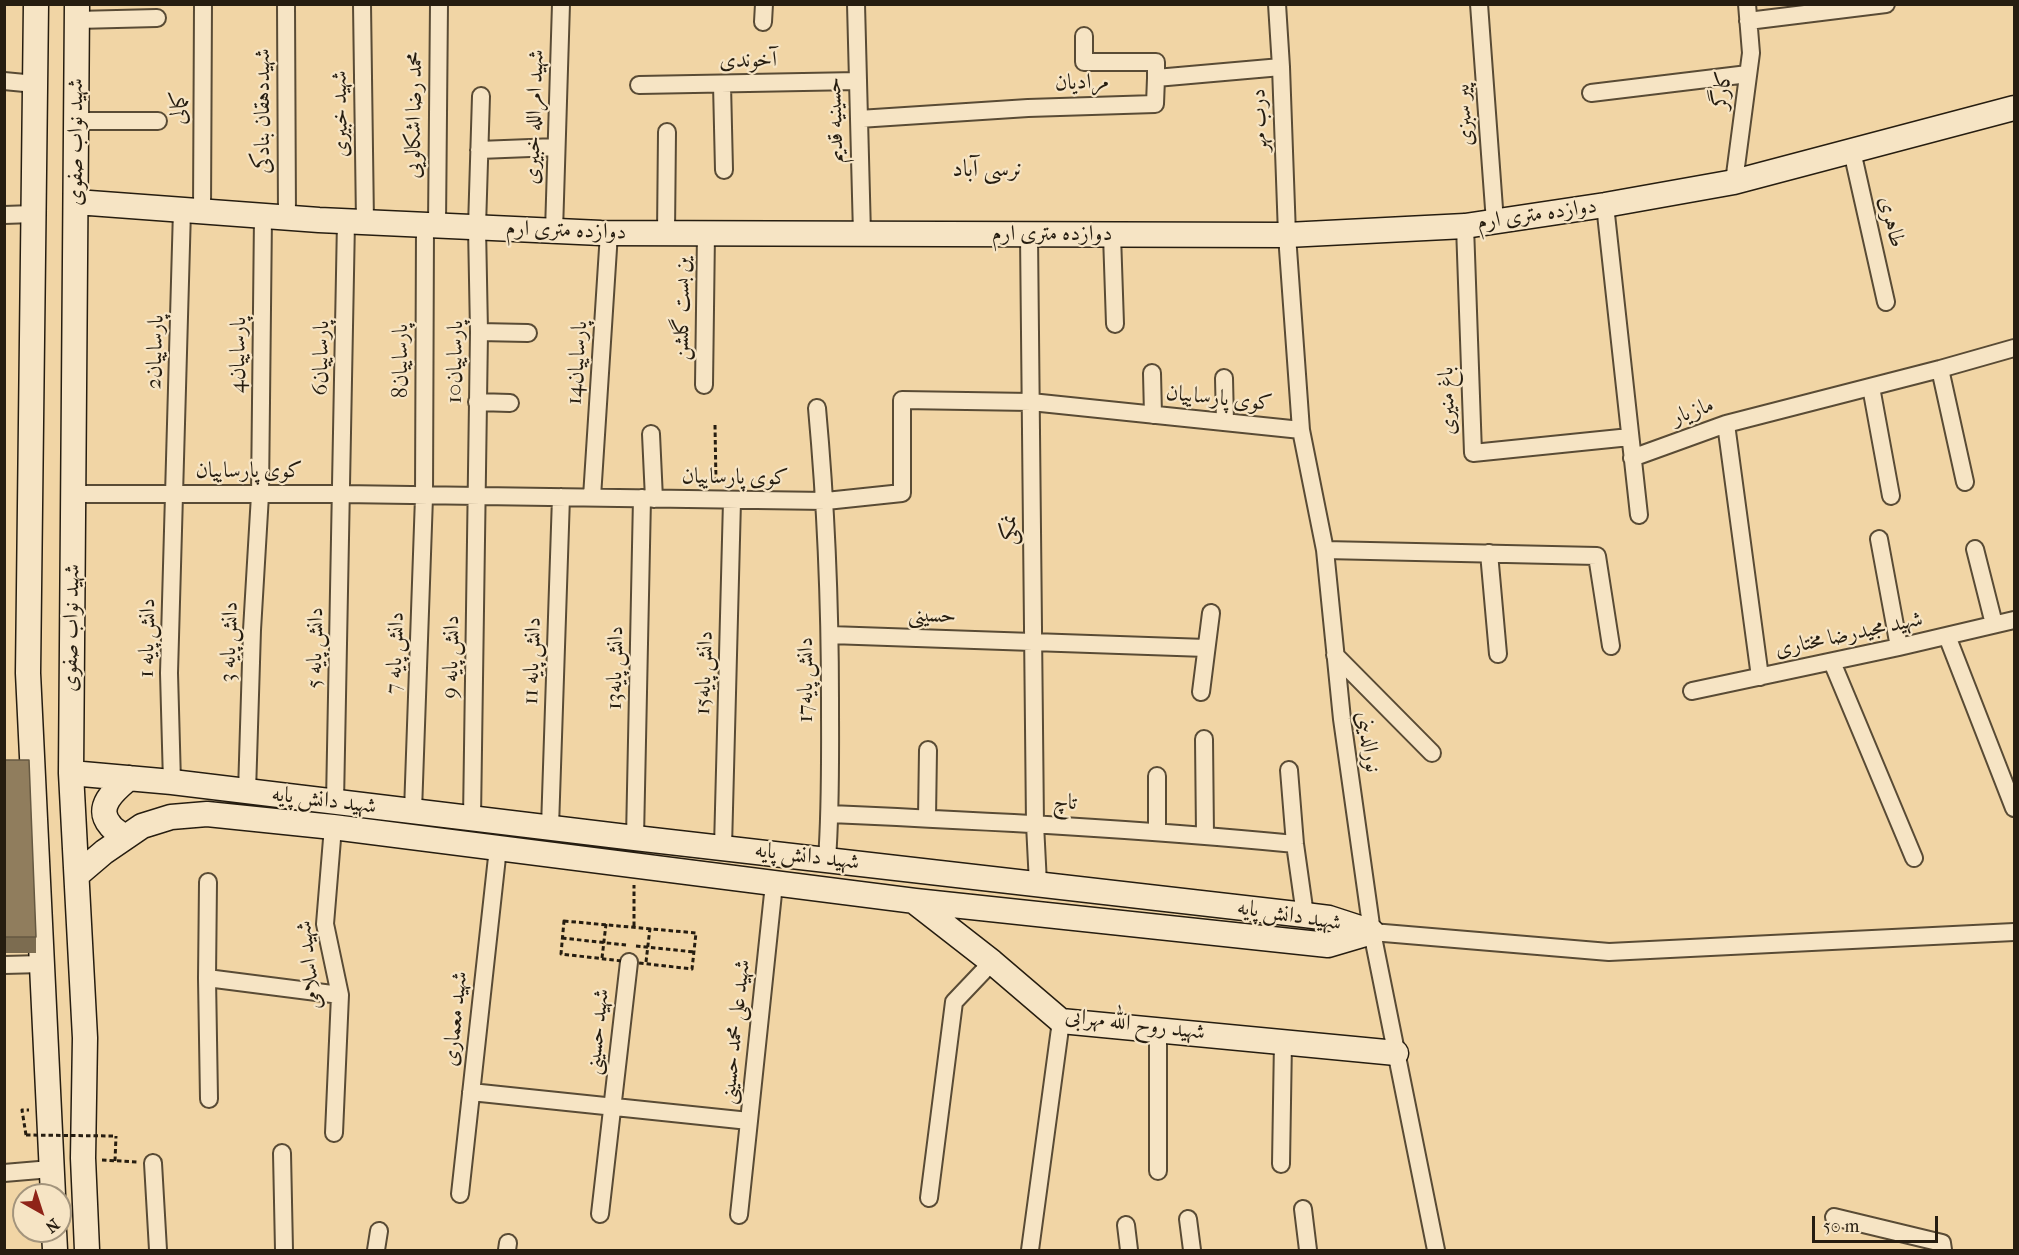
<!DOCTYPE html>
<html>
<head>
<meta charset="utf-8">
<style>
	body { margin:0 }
	#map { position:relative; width:2019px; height:1255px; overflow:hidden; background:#f1d5a5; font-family:"IM FELL French Canon",serif }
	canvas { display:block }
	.frame { position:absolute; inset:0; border:6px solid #261d10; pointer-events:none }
	.north { position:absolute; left:12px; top:1183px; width:60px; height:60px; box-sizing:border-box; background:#f6e4c4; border:2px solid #a3947c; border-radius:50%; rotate:141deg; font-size:16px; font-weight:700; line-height:24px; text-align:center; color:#261d10 }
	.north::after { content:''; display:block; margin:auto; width:21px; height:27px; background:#8f2418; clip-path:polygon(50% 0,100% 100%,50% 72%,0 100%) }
	.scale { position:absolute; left:1812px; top:1216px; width:126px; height:27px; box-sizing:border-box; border:3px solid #261d10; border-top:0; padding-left:8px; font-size:18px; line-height:21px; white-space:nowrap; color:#261d10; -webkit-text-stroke:4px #f6e4c4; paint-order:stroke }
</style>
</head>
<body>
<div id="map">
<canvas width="2019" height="1255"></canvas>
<div class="frame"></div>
<div class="north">N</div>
<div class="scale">50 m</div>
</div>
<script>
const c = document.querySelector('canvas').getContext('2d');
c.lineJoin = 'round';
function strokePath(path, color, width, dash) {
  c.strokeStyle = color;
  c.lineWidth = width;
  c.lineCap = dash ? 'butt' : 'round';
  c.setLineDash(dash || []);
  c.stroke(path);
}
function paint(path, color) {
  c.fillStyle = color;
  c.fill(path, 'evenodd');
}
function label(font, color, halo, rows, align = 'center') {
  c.font = font + ' "IM FELL French Canon",Amiri,serif';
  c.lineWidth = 4.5;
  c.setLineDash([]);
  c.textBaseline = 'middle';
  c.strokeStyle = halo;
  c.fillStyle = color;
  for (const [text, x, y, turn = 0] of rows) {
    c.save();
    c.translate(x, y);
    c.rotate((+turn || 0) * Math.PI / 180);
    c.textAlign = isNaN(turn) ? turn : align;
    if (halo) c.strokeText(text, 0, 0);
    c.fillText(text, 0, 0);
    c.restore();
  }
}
const street = new Path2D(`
	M286,4L287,218
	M362,4L365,222
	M856,4L862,234
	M1277,4L1281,67L1287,235L1301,430L1325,550L1342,719L1372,932L1436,1250
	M1479,4L1495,222
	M77,20L157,18
	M1748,21L1886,4
	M763,22L764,4
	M1084,36V62H1156V78
	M4,81L35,84
	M722,84L724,170
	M639,85L858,81
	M1591,93L1748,74
	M859,119L1028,108L1155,104L1156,78L1281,67
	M77,121H158
	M479,150L556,147
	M1852,151L1886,302
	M1734,182L1751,53L1747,4
	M1605,205L1639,515
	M202,211L203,4
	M4,215L33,214
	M437,225L439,4
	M1465,226L1473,453L1630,437
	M554,231L561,4
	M666,233L667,132
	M1029,235L1035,824L1038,884
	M1112,235L1115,324
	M479,332L528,333
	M1940,369L1965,482
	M1152,373L1153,415
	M1224,378L1225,422
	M704,385L706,233
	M1871,387L1891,496
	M477,402L510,403
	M817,408C826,506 830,602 830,700C830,753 831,806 827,859
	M1726,424L1760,677
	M651,434L654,499
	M1632,458L1726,424L1940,369L2014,348
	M74,494H342L826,501L902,493V400L1031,402L1301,430
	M592,497L609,233
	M1879,539L1899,647
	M1975,549L1994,624
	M1325,550L1597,556L1611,646
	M1489,553L1498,654
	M830,635L1206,648
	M1947,636L2014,808
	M1335,655L1432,753
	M1832,662L1914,858
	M1692,691L1899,647L2014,620
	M1201,692L1211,613
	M1204,739L1205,835
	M1289,770L1295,844L1305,915
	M1157,776V832
	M172,782L169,673L182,210
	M247,792L252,630L260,495L263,216
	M335,802L346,221
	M413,811L424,497L425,225
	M830,814C986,821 1141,829 1295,844
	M472,818L479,332L477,227L481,96
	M927,818L928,750
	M333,827L325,924L340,995L334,1133
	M550,827L561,497
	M635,838L642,498
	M723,847L732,501
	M208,882L207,978L209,1099
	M1372,932L1609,952L2014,932
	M4,965L42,964
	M207,978L340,995
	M1158,1030V1171
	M471,1092L749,1121L774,884
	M282,1153L284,1250
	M153,1163L158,1250
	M1281,1164L1283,1041
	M4,1173L51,1169
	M460,1194L498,848
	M929,1198L954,1002L992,962
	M1303,1209L1308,1250
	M600,1214L629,962
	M739,1215L749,1121
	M1834,1217L1942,1243L1943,1250
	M1188,1219L1192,1250
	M1126,1225L1129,1250
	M376,1250L379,1231
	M507,1250L508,1243
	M1030,1250L1061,1021`);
const secondary = new Path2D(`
	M36,4L28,673L53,1195
	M77,4L71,773L85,1038L83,1158L87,1250
	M76,202L319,220L601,233L1287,235L1465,226L1605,205L1734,182L2014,108
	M71,773L172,782L635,838L1305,915L1329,918L1372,932
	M125,837C120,833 113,830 110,825C94,806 116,789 129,778
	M77,875L104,852L142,826L171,817L207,814L333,827L915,901L1328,945L1372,932
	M915,902L992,962L1061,1021L1396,1053
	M54,1231L55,1250`);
strokePath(street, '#594b35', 20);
strokePath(secondary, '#261d10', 27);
strokePath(new Path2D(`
	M715,425L716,483
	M564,921L696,933L692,969L561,954Z
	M634,926V885
	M562,938L626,945
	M636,946L694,952
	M602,958L606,924
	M646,962L650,928
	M26,1135L22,1110H29
	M102,1160L138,1162
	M115,1161L116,1136`), '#261d10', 3, [4.5, 3]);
strokePath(street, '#f6e4c4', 16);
strokePath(secondary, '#f6e4c4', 24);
strokePath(new Path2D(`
	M26,1135L116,1136`), '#261d10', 3, [4.5, 3]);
paint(new Path2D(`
	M4,760L36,937V953H4Z`), '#7c6c50');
const building = new Path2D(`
	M4,760H29L36,937H4Z`);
paint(building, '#907d5d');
strokePath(building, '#655841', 1.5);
label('22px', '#261d10', '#f6e4c4', [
	["آخوندی",748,61,-1],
	["مرادیان",1082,83,-2],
	["کارگر",1723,90,-82],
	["کمالی",180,108,-90],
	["شهیددهقان بنادکی",264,111,-90],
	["شهید خبیری",341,114,-91],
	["محمد رضا اشکالویی",415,115,-89],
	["پیر سبزی",1465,115,-94],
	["شهید امرالله خبیری",535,117,-88],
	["حسینیه قدیم",836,120,-92],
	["درب مهر",1260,120,-92],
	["شهید نواب صفوی",77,142,-90],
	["دوازده متری ارم",1537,215,-8],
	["طاهری",1891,222,77],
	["دوازده متری ارم",566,231,2],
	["دوازده متری ارم",1052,235],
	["ین بست گلشن",683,309,-89],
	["پارساییان2",156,352,-88],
	["پارساییان4",239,355,-89],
	["پارساییان6",322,358,-89],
	["پارساییان8",402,361,-90],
	["پارساییان10",456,362,-89],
	["پارساییان14",578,363,-86],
	["کوی پارساییان",1219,399,6],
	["باغ منیری",1448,401,-92],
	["مازیار",1693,412,-20],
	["کوی پارساییان",249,472],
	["کوی پارساییان",735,478,1],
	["نمکی",1010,530,-91],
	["حسینی",932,616,2],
	["شهید نواب صفوی",72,628,-89],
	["شهید مجیدرضا مختاری",1849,635,-12],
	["دانش پایه 1",148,638,-89],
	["دانش پایه 3",230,642,-88],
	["دانش پایه 5",316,648,-89],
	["دانش پایه 7",396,653,-88],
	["دانش پایه 9",452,657,-89],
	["دانش پایه 11",533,661,-88],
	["دانش پایه13",616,668,-89],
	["دانش پایه15",705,673,-88],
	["دانش پایه17",807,680,-90],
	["نورالدینی",1368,742,82],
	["شهید دانش پایه",324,801,7],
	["تاچ",1065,803,4],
	["شهید دانش پایه",807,857,7],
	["شهید دانش پایه",1289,916,9],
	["شهید اسلامی",310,965,-97],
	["شهید معماری",456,1019,-84],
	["شهید روح الله مهرابی",1135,1025,7],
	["شهید حسینی",598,1032,-84],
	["شهید علی محمد حسینی",736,1032,-84]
]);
label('24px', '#261d10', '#f6e4c4', [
	["نرسی آباد",987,170]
]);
</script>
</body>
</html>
